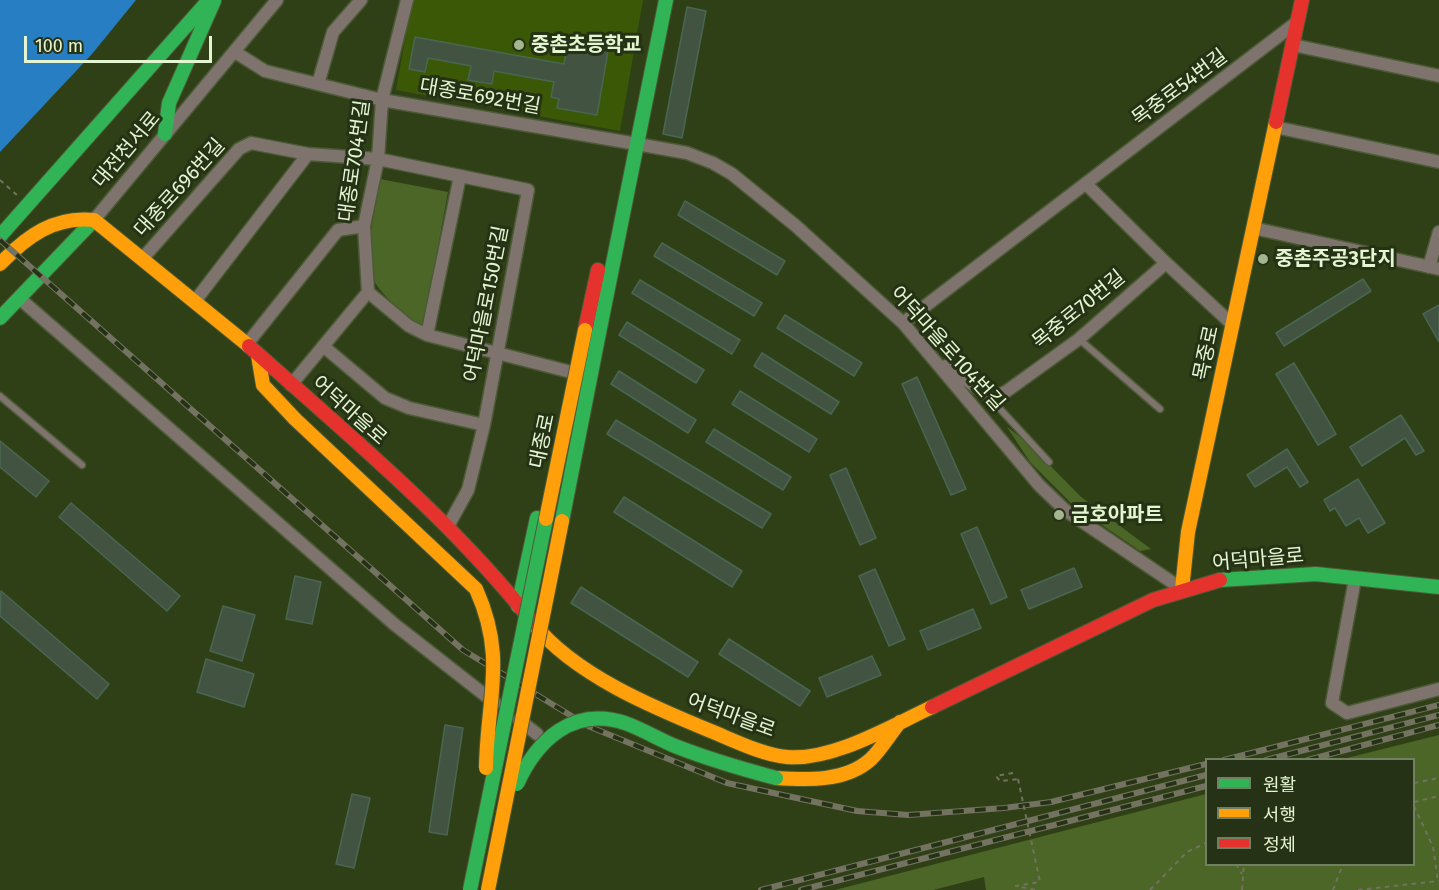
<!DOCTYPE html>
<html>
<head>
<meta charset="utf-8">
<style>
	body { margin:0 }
	#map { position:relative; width:1439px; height:890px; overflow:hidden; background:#304016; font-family:"Fira Sans","Noto Sans KR",sans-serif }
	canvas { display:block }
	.legend { position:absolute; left:1205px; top:758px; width:210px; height:108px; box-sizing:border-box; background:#253215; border:2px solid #718060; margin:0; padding:8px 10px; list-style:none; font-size:18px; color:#e3f5d1 }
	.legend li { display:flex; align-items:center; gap:12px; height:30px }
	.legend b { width:30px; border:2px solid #718060 }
	.scale { position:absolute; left:24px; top:36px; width:188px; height:27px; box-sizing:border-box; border:3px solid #e3f5d1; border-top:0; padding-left:8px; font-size:18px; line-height:21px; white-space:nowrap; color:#e3f5d1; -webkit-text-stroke:4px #253215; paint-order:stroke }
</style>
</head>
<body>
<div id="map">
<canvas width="1439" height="890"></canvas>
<ul class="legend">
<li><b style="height:8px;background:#30b455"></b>원활</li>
<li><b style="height:8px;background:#ff9f0a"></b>서행</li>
<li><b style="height:8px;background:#e5322d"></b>정체</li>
</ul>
<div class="scale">100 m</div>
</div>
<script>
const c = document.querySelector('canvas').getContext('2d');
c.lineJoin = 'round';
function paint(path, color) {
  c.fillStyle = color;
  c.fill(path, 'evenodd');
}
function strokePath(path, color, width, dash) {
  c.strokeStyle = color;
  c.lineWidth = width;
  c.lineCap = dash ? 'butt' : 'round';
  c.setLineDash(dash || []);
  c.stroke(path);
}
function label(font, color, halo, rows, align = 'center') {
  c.font = font + ' "Fira Sans","Noto Sans KR",sans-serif';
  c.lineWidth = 6;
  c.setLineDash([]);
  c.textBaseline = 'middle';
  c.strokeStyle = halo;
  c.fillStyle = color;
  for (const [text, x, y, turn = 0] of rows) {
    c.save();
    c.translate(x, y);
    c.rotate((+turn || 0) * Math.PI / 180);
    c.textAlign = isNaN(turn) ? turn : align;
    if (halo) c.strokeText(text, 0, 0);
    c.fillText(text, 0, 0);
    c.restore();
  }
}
paint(new Path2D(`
	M412,0H643L620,131L396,90Z`), '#3b5807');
paint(new Path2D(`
	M380,179L448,192L423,329C407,316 379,295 372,276C364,253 376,203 380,179Z
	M1007,427L1027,442L1081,497L1151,549L1140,551L1073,505L1030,462Z
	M1439,735V890H986L984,877L933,890H835L1206,794V864H1414V760L1343,759Z`), '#4b6627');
paint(new Path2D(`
	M0,0H136L92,54L0,152Z`), '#287ec2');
const building = new Path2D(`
	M687,7L706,11L682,138L663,134Z
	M415,37L564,64L569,38L609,45L597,115L557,108L559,99L551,97L554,82L494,71L492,84L468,80L471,66L428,58L425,72L409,69Z
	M685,201L785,261L777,275L678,215Z
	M662,243L762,303L754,316L654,256Z
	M1363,279L1371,291L1284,346L1276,333Z
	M640,280L740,340L732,354L632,293Z
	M1439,305V342L1423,314Z
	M785,315L862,363L854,376L777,328Z
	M627,322L704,370L696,383L619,335Z
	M762,353L839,402L831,414L754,366Z
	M1294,363L1336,434L1318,445L1276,374Z
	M619,371L696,420L688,433L611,384Z
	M917,377L966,489L951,495L902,384Z
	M740,391L817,439L809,452L732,404Z
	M1401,415L1424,451L1416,455L1405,438L1362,466L1350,447Z
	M616,420L771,514L762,528L607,434Z
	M714,429L791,477L783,490L706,442Z
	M0,441L49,481L36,497L0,467Z
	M1287,449L1308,482L1300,487L1287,467L1255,487L1247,475Z
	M846,468L876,538L860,545L830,475Z
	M1358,479L1385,523L1368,533L1359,518L1346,526L1335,508L1330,511L1324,500Z
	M624,497L742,571L732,587L614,512Z
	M71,503L180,596L167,611L59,517Z
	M977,527L1007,597L991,604L961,534Z
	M1074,568L1082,587L1029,609L1021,590Z
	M875,569L905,639L889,646L859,576Z
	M295,576L321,582L312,624L286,619Z
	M581,587L698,662L688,677L571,603Z
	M1,591L109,684L97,699L0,616Z
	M223,606L255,615L242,661L210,651Z
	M973,609L981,628L928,650L920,631Z
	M729,639L810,691L800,706L719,654Z
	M872,656L881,675L827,697L819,678Z
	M206,659L254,674L244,707L197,692Z
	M445,725L463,728L447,835L429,832Z
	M352,794L370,798L354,868L336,864Z`);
paint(building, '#425441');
strokePath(building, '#496652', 1.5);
const lane = new Path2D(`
	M1079,339L1160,409
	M0,396L82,465
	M989,397L1049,462`);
const street = new Path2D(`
	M407,0L382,100L378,159L364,226L368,292L409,326L427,335L567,371
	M1293,45L1439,76
	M235,52L265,71L382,100L637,144L687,153L713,163L732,174L796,226L903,323L1039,485L1065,510L1182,589
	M318,84L333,32L361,0
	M1275,127L1439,162
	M1086,184L1166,263
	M94,220L277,0
	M1253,228L1439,269
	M143,258L239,149L251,143L308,154L378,159L528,190L484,425L468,490L448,526
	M1429,267L1439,232
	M19,298L394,624L495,703
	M195,301L308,154
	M903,323L1297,22
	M427,335L460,176
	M247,344L338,230L364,226
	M323,346L385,398L409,408L484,425
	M946,366L989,396L1004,393L1079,339L1166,263L1233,325
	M291,385L368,292
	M1355,579L1332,703L1347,713L1439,689
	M519,720L537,734`);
const fast = new Path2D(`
	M165,134L169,103L214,1
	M0,236L209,0
	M0,318L94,220
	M599,333L666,0
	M1220,580L1316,574L1439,587
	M518,606L537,518`);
const slow = new Path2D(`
	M0,264C27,236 54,216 94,220L249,346
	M258,355L263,385L295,419
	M1182,589L1188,532L1276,122
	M533,623C575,676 657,709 718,734C739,743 765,755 787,757C833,761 891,726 932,707
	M776,778C807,780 846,782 871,759C882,748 890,734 900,722`);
const jam = new Path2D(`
	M1276,122L1302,0
	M585,330L598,270
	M249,346C347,434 451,519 533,623
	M932,707L1153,600L1220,580`);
strokePath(lane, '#4c5a37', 9);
strokePath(street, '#4c5a37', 15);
strokePath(fast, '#4c5a37', 16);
strokePath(slow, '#4c5a37', 16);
strokePath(jam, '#4c5a37', 16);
strokePath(new Path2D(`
	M0,180L18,196
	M1013,773L996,776L1000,781L1018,779
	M1414,783L1439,778
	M1414,802L1439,796
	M1414,806L1433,847L1438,881
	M1236,864L1242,874
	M1035,890L1016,886L1040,882
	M1150,890L1187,852L1206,843
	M1242,890L1244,864
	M1333,890L1343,864
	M1358,890L1439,881`), '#727262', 2, [4.5, 4.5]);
strokePath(lane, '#7f736e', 6);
strokePath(street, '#7f736e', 12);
strokePath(fast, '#30b455', 14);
strokePath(slow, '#ff9f0a', 14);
strokePath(jam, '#e5322d', 14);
const rail = new Path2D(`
	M0,240L463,650L588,726L727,783L857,811L908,815L1004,808L1051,802L1206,764
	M1224,760L1439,705
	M1266,760L1439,715
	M1308,760L1439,725
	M761,890L1206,775
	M801,890L1206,786`);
strokePath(rail, '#747362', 6);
strokePath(rail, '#253215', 4, [11]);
const fastBridge = new Path2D(`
	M562,521L599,333
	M517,784C537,740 573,706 625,723C642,729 658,739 675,746C708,759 742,769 776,778
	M470,890L546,519`);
const slowBridge = new Path2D(`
	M295,419L476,589C507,658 487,698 486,768
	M546,519L585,330
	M488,890L562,521`);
strokePath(fastBridge, '#4c5a37', 16, []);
strokePath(slowBridge, '#4c5a37', 16, []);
strokePath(new Path2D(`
	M1018,779L1040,882`), '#727262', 2, [4.5, 4.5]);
strokePath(fastBridge, '#30b455', 14);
strokePath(slowBridge, '#ff9f0a', 14);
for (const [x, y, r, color] of [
	[519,45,6,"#a4b690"],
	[1263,259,6,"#a4b690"],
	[1059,515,6,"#a4b690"]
]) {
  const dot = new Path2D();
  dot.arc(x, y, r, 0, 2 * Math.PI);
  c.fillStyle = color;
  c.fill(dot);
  strokePath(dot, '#253215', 2);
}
label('bold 20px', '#e3f5d1', '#253215', [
	["중촌초등학교",531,45],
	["중촌주공3단지",1275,259],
	["금호아파트",1071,515]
], 'left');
label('20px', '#e3f5d1', '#253215', [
	["목중로54번길",1180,88,-37],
	["대종로692번길",480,97,10],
	["대전천서로",127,150,-50],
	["대종로704번길",355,161,-82],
	["대종로696번길",180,188,-48],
	["어덕마을로150번길",487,304,-79],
	["목중로70번길",1079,310,-39],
	["어덕마을로104번길",947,349,48],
	["목중로",1207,353,-78],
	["어덕마을로",349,411,42],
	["대종로",543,441,-78],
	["어덕마을로",1258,560,-5],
	["어덕마을로",731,716,20]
]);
</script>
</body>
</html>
